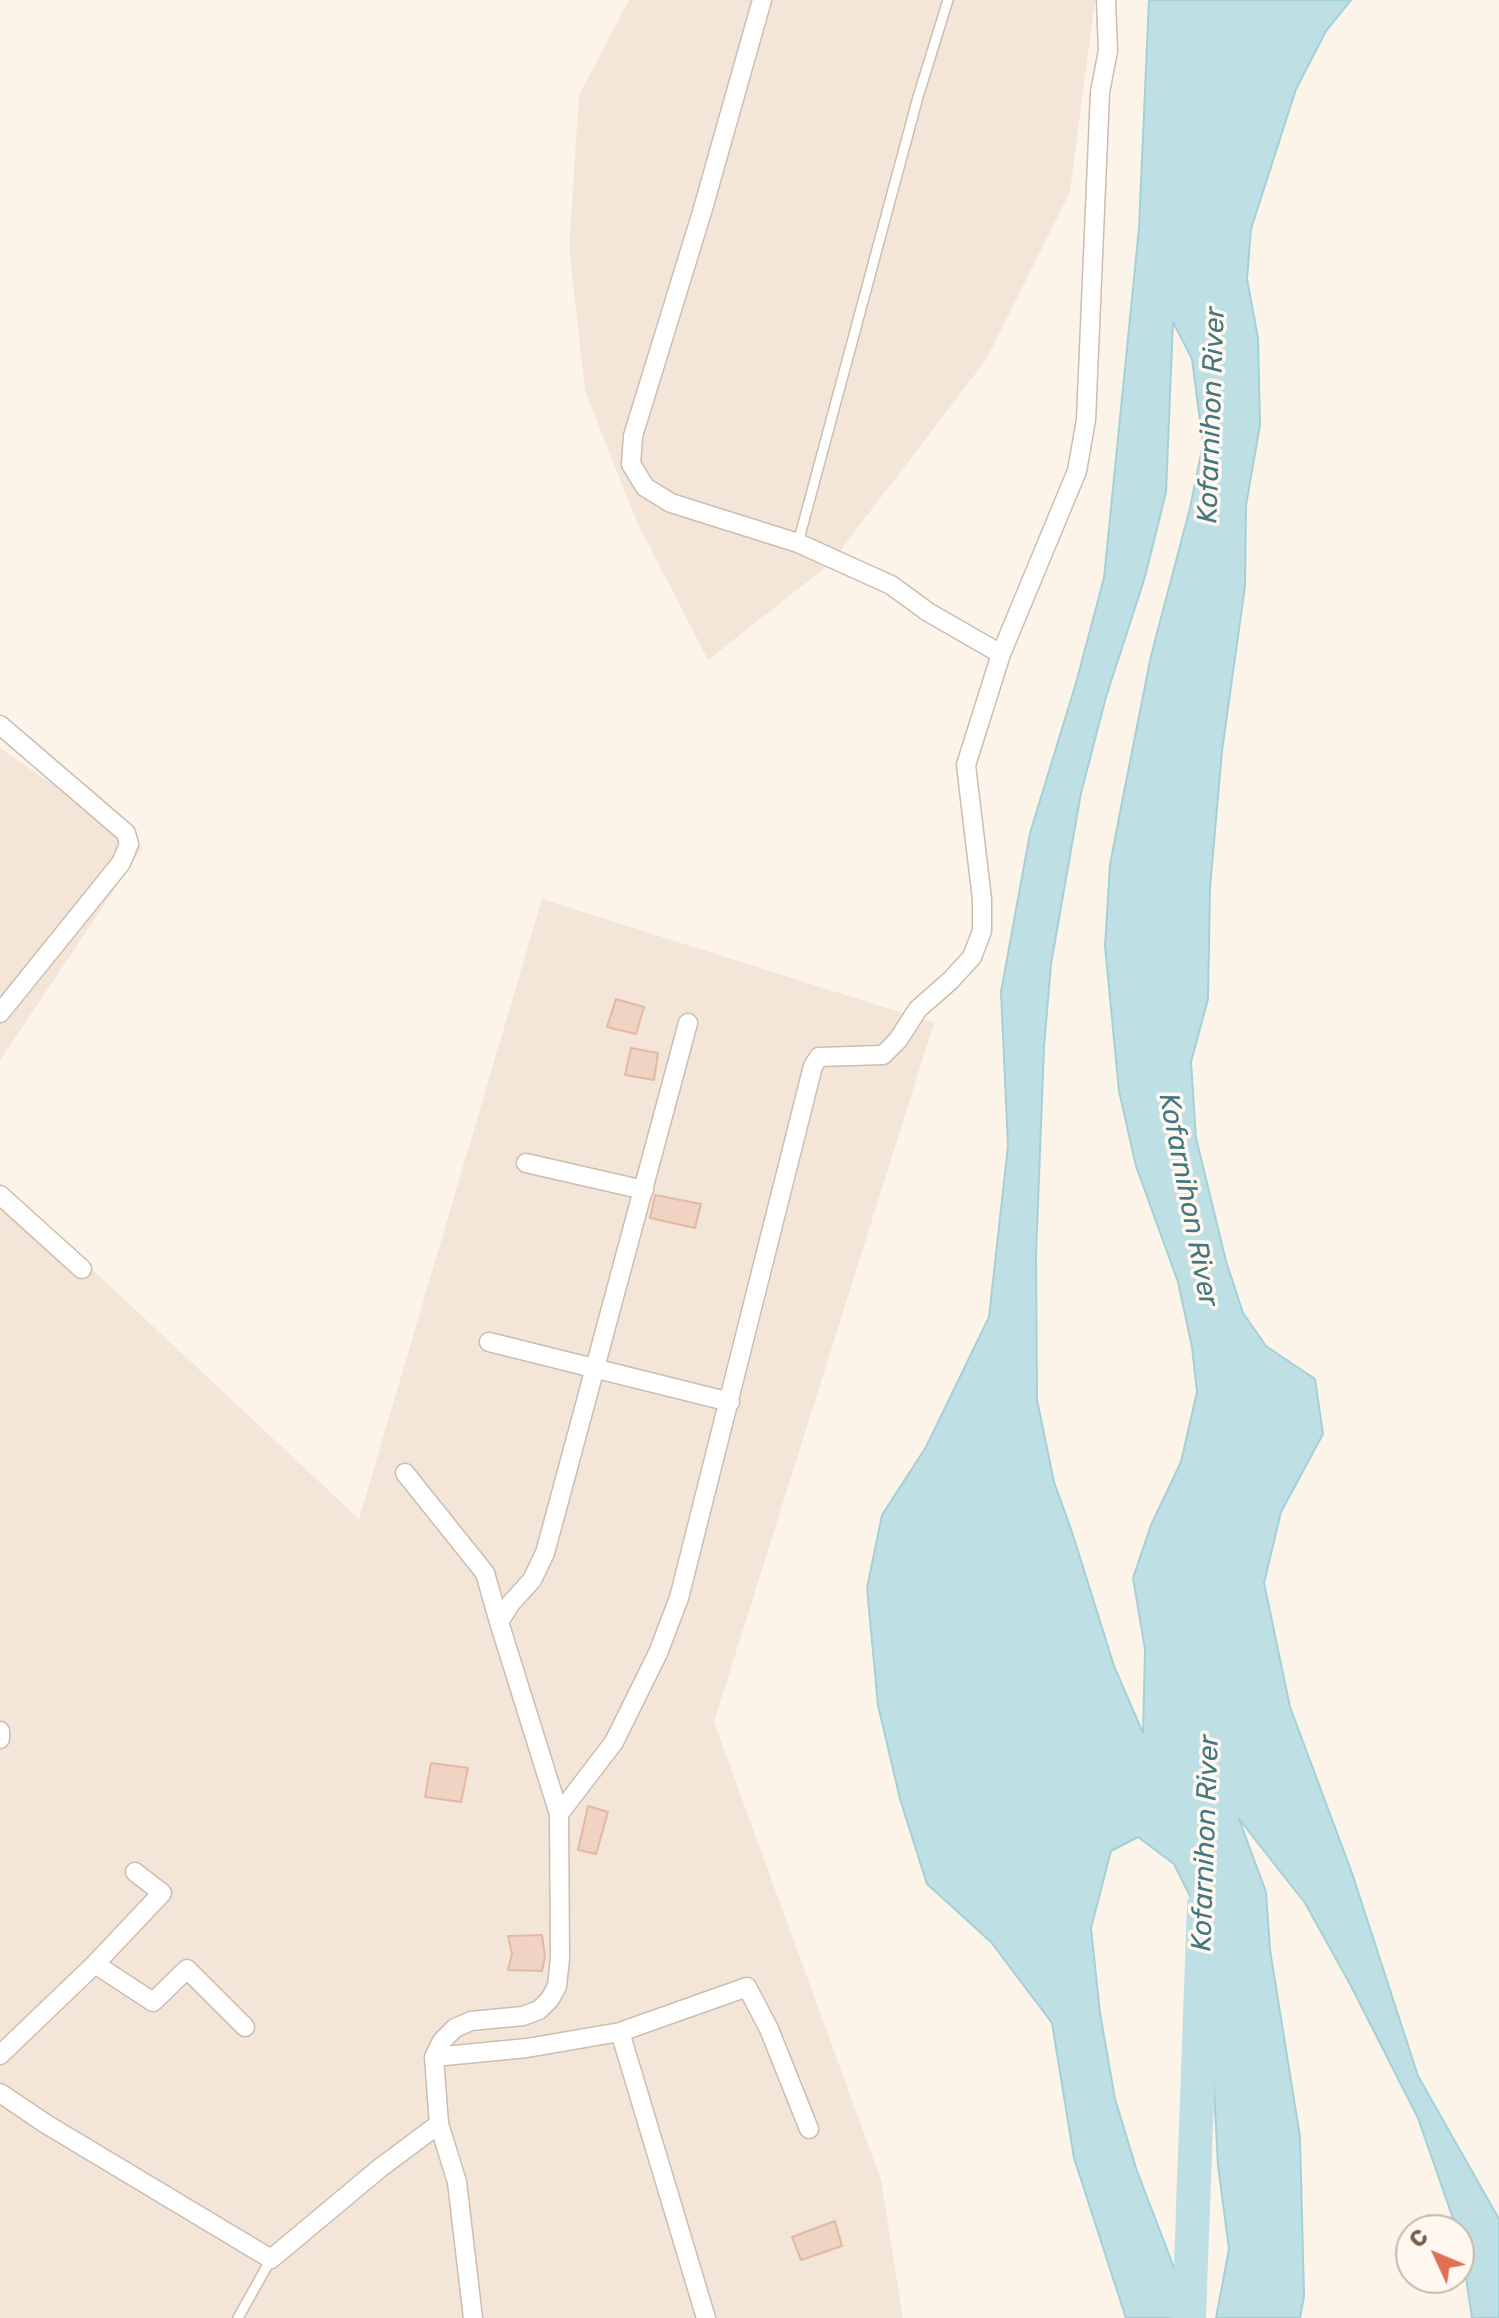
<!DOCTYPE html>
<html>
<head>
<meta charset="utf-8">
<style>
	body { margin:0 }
	#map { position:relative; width:1499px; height:2318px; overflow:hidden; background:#fcf4e9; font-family:Rubik,sans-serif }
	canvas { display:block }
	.north { position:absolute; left:1395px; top:2214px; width:80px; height:80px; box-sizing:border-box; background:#fef8f0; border:2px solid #c8b9af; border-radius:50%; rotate:314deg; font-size:22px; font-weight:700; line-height:32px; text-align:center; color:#765b4d }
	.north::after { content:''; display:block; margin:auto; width:28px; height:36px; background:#e07054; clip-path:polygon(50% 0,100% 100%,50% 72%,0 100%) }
</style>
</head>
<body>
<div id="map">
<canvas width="1499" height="2318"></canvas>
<div class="north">С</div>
</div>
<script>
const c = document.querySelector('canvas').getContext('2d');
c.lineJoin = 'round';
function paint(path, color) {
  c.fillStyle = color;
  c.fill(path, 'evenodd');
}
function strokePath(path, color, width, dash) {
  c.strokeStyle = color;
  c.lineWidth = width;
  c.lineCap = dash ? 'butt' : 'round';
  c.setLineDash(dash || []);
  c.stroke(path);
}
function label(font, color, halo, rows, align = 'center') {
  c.font = font + ' Rubik,sans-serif';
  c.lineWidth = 7;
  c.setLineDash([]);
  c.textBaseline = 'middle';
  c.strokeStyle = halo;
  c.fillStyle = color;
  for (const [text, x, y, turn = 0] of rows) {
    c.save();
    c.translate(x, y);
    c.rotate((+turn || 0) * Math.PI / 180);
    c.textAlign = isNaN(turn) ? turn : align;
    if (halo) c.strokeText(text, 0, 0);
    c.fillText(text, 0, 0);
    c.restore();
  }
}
paint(new Path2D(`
	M629,0H1095L1070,192L986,360L830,564L708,660L636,520L585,391L569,247L579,95Z
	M0,748L143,847L0,1060Z
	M542,899L934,1023L714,1722L881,2180L903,2318H0V1183L359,1519Z`), '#f3e6d8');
const water = new Path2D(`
	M1149,0H1351L1326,31L1296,89L1251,229L1247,279L1258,338L1260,425L1246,505L1245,586L1222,751L1210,888L1208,999L1191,1062L1196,1138L1226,1261L1243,1313L1266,1346L1315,1379L1323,1434L1281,1512L1264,1583L1290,1707L1352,1873L1418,2076L1499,2219V2318H1472L1459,2230H1457L1418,2118L1351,1986L1305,1903L1239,1819L1266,1892L1270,1950L1300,2137L1304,2296L1300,2318H1216L1229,2249L1218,2165L1209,1997L1196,1908L1174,1864L1138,1837L1111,1851L1091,1928L1100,2013L1115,2099L1137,2171L1186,2299L1188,2318H1126L1074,2158L1052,2023L991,1942L927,1884L900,1799L878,1705L867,1588L882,1515L926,1447L989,1317L1008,1146L1001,992L1030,833L1076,683L1104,578L1139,228ZM1173,322L1192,359L1203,444L1190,508L1151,656L1123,797L1110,865L1105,946L1119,1091L1136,1166L1178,1282L1192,1347L1197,1392L1181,1462L1151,1525L1133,1578L1145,1649L1143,1733L1114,1666L1072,1532L1054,1482L1037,1400L1036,1255L1044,1047L1051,964L1081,793L1106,697L1145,577L1166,492Z`);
paint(water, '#bee0e5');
strokePath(water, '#a4d0d7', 2);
strokePath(new Path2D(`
	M1189,2318L1204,1905`), '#bee0e5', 34);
const building = new Path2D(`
	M616,999L644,1007L636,1034L607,1027Z
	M631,1048L658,1053L654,1080L625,1075Z
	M655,1195L701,1204L695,1228L650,1218Z
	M431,1763L468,1768L461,1802L425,1797Z
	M588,1806L608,1812L596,1854L578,1850Z
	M542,1935L545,1956L542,1971L508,1970L512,1954L508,1936Z
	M835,2221L842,2246L801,2260L792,2237Z`);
paint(building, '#f0d3c2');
strokePath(building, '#e2b9a3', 2);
const lane = new Path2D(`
	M798,543L918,97L948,0
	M238,2318L271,2259`);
const street = new Path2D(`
	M1001,654L1077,471L1086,420L1100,92L1108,51L1106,0
	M0,725L126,833L129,844L121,863L0,1013
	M526,1163L644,1190
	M0,1195L82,1269
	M489,1342L730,1402
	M405,1473L485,1573L499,1622
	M0,1731V1739
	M559,1814L499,1622L511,1603L532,1580L545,1553L688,1023
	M95,1964L162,1893L135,1872
	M620,2032L706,2318
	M0,2055L95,1964L153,2002L187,1969L245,2027
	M434,2057L527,2048L620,2032L747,1987L769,2029L809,2129
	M0,2093L46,2124L271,2259L380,2168L439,2124
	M473,2318L457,2182L439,2124L434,2057L442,2041L455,2028L471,2021L523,2016L539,2010L550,1999L557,1986L560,1959L559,1814L614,1742L658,1653L679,1598L813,1066L819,1057L883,1055L898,1040L918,1009L951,980L972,957L982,931V899L966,765L1001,654L928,612L891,585L798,543L671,503L645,487L631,464L633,436L702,212L762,0`);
strokePath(lane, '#cebcaf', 12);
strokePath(street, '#cebcaf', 21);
strokePath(lane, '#fff', 9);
strokePath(street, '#fff', 18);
label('italic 28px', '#447881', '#fef8f0', [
	["Kofarnihon River",1212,415,-88],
	["Kofarnihon River",1188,1200,79],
	["Kofarnihon River",1206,1843,-88]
]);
</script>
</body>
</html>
